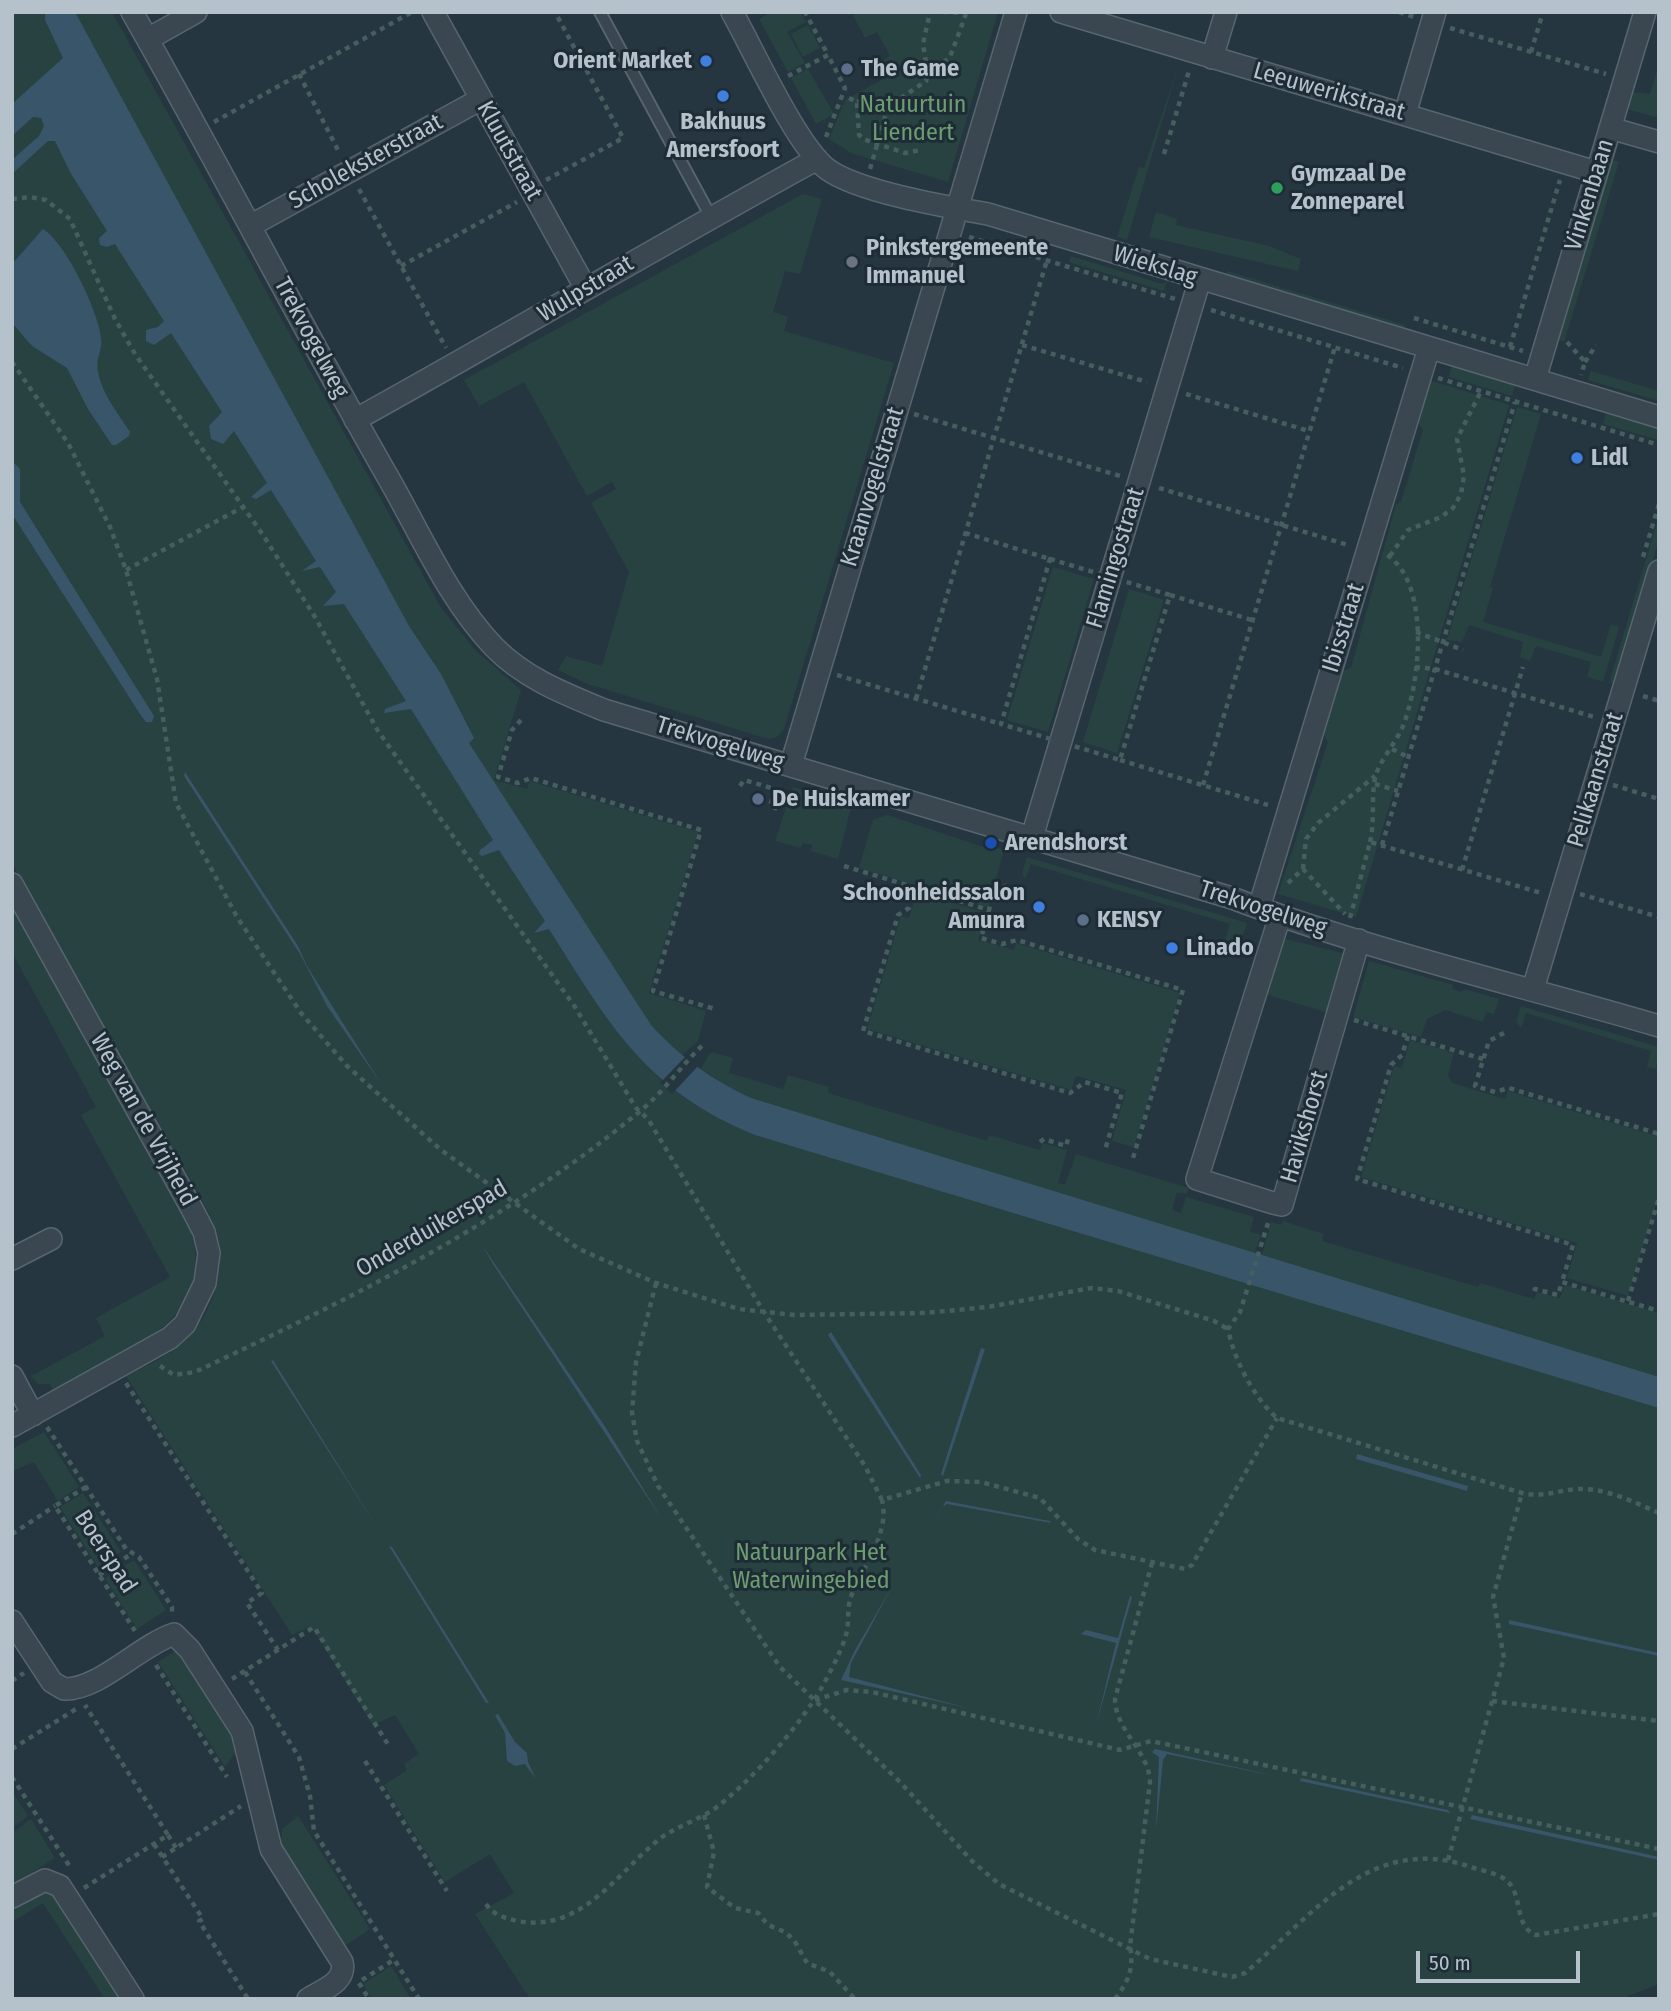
<!DOCTYPE html>
<html>
<head>
<meta charset="utf-8">
<style>
	body { margin:0 }
	#map { position:relative; width:1671px; height:2011px; overflow:hidden; background:#253641; font-family:"Fira Sans Condensed",sans-serif }
	canvas { display:block }
	.frame { position:absolute; inset:0; border:14px solid #b6c2cb; pointer-events:none }
	.scale { position:absolute; left:1416px; top:1951px; width:164px; height:32px; box-sizing:border-box; border:4px solid #b6c2cb; border-top:0; padding-left:9px; font-size:21px; line-height:24px; white-space:nowrap; color:#b6c2cb; -webkit-text-stroke:5px #1e2c36; paint-order:stroke }
</style>
</head>
<body>
<div id="map">
<canvas width="1671" height="2011"></canvas>
<div class="frame"></div>
<div class="scale">50 m</div>
</div>
<script>
const c = document.querySelector('canvas').getContext('2d');
c.lineJoin = 'round';
function paint(path, color) {
  c.fillStyle = color;
  c.fill(path, 'evenodd');
}
function strokePath(path, color, width, dash) {
  c.strokeStyle = color;
  c.lineWidth = width;
  c.lineCap = dash ? 'butt' : 'round';
  c.setLineDash(dash || []);
  c.stroke(path);
}
function label(font, color, halo, rows, align = 'center') {
  c.font = font + ' "Fira Sans Condensed",sans-serif';
  c.lineWidth = 6;
  c.setLineDash([]);
  c.textBaseline = 'middle';
  c.strokeStyle = halo;
  c.fillStyle = color;
  for (const [text, x, y, turn = 0] of rows) {
    c.save();
    c.translate(x, y);
    c.rotate((+turn || 0) * Math.PI / 180);
    c.textAlign = isNaN(turn) ? turn : align;
    if (halo) c.strokeText(text, 0, 0);
    c.fillText(text, 0, 0);
    c.restore();
  }
}
paint(new Path2D(`
	M17,12H112L440,606L475,650L521,690L494,780L527,789L530,781L698,832L649,993L706,1011L698,1041L682,1055L700,1070L711,1052L733,1058L729,1073L783,1089L788,1075L829,1087L828,1093L987,1141L989,1135L1040,1150L1043,1143L1067,1150L1058,1183L1065,1185L1076,1154L1189,1188L1187,1194L1177,1192L1172,1210L1181,1213L1186,1197L1254,1217L1250,1231L1261,1235L1255,1252L1262,1254L1271,1222L1281,1225L1283,1221L1324,1234L1322,1241L1478,1287L1480,1283L1534,1299L1537,1292L1560,1298L1565,1285L1659,1313V1984L1620,1999H530L475,1914L514,1893L490,1854L445,1882L384,1785L407,1770L404,1764L419,1754L395,1715L373,1725L311,1626L292,1635L126,1376C143,1367 163,1359 178,1347C209,1323 228,1272 217,1234C209,1209 192,1184 180,1161L177,1163L12,863V15Z
	M771,12H801L806,22L787,32L805,63L788,72L759,19Z
	M859,12H998L948,182L851,153L829,139L845,100L887,77L879,62L890,56L877,32L865,38L853,15Z
	M808,25L820,48L803,57L791,34Z
	M1179,64L1127,240L1117,237L1139,167L1144,168Z
	M1659,64V118L1627,109L1632,92L1650,94Z
	M808,69L834,114L816,124L791,78Z
	M1611,159L1619,162L1564,342L1557,339Z
	M803,194L822,199L800,274L785,271L773,312L788,317L784,331L894,363L784,729L777,737L768,739L588,684L558,670L566,656L602,666L629,572L591,503L616,489L612,482L587,496L524,382L479,406L464,380Z
	M1156,212L1177,219L1176,225L1269,246L1301,259L1298,271L1149,237Z
	M1071,256L1162,284L1167,281L1164,291L1069,262Z
	M1227,271L1405,325L1404,331L1226,277Z
	M1452,364L1516,383L1512,396L1449,377Z
	M1591,371L1659,391V401L1588,380Z
	M1429,380L1509,405L1356,917L1278,894L1328,742L1323,733L1341,672L1351,668L1396,504L1401,502L1423,430L1417,421Z
	M1517,407L1541,414L1490,587L1493,588L1483,622L1601,657L1611,624L1619,627L1603,682L1587,677L1591,662L1536,646L1530,661L1520,657L1523,642L1469,625L1462,642L1447,640Z
	M1607,410L1659,426V440L1603,424Z
	M1659,516V539L1616,683H1609Z
	M1053,567L1094,579L1048,732L1007,720Z
	M1129,589L1164,600L1117,753L1083,742Z
	M793,787L852,804L838,859L811,851L812,845L803,843L801,848L775,841Z
	M887,815L989,849L991,846L1004,850L988,907L859,868L873,820Z
	M1027,857L1247,923L1240,944L1225,940L1230,924L1031,864L1025,879L1022,873Z
	M917,892L986,913L978,940L1014,950L1016,943L1180,993L1134,1147L1112,1141L1126,1090L1076,1076L1071,1090L867,1029L901,916L909,918Z
	M12,904L190,1228C221,1323 119,1355 53,1391L50,1384H38L31,1376L105,1336L96,1318L170,1277L81,1115L96,1107L12,952Z
	M1282,938L1346,954L1329,1013L1265,994Z
	M1369,961L1453,985L1452,989L1462,992L1464,989L1499,999L1494,1014L1486,1012L1483,1022L1445,1010L1427,1019L1421,1037L1353,1017Z
	M1521,1006L1659,1047L1656,1069L1647,1067L1651,1051L1526,1013L1521,1028L1516,1022Z
	M1410,1040L1454,1053L1448,1075L1452,1083L1505,1099L1508,1091L1659,1137V1194L1628,1296L1567,1278L1577,1243L1361,1177L1394,1066L1402,1068Z
	M44,1432L79,1487L58,1501L34,1462L12,1471V1449Z
	M83,1493L121,1552L98,1567L60,1507Z
	M134,1560L166,1610L137,1629L105,1578Z
	M176,1650L233,1735L235,1753L225,1767L158,1662Z
	M12,1791L28,1816L14,1827L15,1831L31,1819L55,1858L12,1885Z
	M298,1816L370,1929L345,1946L281,1844L282,1829Z
	M36,1891L53,1892L123,1999H105L43,1903L12,1922V1906Z
	M391,1966L411,1999H373L363,1984Z`), '#274241');
paint(new Path2D(`
	M75,12L409,626L441,674L474,738L469,743L651,1025C680,1057 712,1080 751,1098L1659,1377V1408L755,1135C645,1090 609,1024 549,929L534,933L545,921L499,850L482,856L479,854L480,850L493,840L411,709L384,713L385,709L406,701L344,604L323,606L336,592L320,567L302,571L316,561L271,490L256,499L251,497L267,483L234,431L223,444L211,439L209,426L222,412L171,333L154,345L146,341V330L158,327L164,321L115,244L107,247L100,245L99,238L107,231L70,172L55,141H48L12,174V160L39,136L44,126L41,118L33,117L12,136V104L63,58L45,20V13Z
	M43,229C65,242 99,312 101,338C103,355 93,356 100,380C106,399 119,415 130,432L129,436L116,445H112L88,409L67,368L32,346L12,323V264Z
	M12,461L20,469V502L154,716L152,722H146L142,717L12,514Z
	M185,772L298,946L307,966L382,1085L327,1006L300,954L184,776Z
	M482,1245L606,1428L663,1521L493,1264Z
	M831,1332L921,1475L920,1478L828,1335Z
	M981,1348L985,1349L943,1476L941,1474Z
	M273,1360L383,1537L271,1361Z
	M1357,1454L1468,1486L1467,1491L1356,1459Z
	M946,1501L1050,1521L1051,1523L947,1504L942,1507L908,1562Z
	M389,1546L392,1547L489,1703H486Z
	M893,1585L851,1663L849,1677L968,1708L841,1680L855,1650Z
	M1130,1596L1132,1597L1096,1725L1116,1643L1081,1634L1086,1630L1118,1638Z
	M1509,1620L1659,1653V1656L1509,1624Z
	M498,1714L515,1742L527,1753L528,1762L536,1779L525,1764L515,1766L507,1761L505,1733L495,1715Z
	M1155,1749L1280,1777L1167,1754L1163,1760L1156,1831L1159,1757L1152,1752Z
	M1301,1778L1448,1810L1450,1813L1300,1781Z
	M1472,1815L1659,1857V1860L1470,1819Z`), '#395569');
paint(new Path2D(`
	M687,1055L699,1065L672,1094L660,1083Z`), '#253641');
const lane = new Path2D(`
	M600,12L711,217`);
const street = new Path2D(`
	M132,12C219,164 298,320 385,472C419,530 447,598 494,647C524,678 565,694 604,710L1232,898C1371,951 1517,984 1659,1026
	M433,12L586,289
	M732,12C754,51 796,145 827,169C858,192 948,207 988,214L1659,417
	M1061,12L1596,172
	M148,39L196,12
	M1212,58L1226,12
	M1405,114L1435,12
	M1610,128L1659,142
	M250,226L481,99
	M1535,379L1645,12
	M355,420C510,334 662,244 817,159
	M791,765L1016,12
	M1032,837L1200,279
	M12,884L192,1209L204,1232L209,1253L205,1283L185,1324L170,1338L12,1426
	M1259,908L1429,348
	M1280,916L1197,1179L1273,1203L1282,1205L1359,940
	M1533,989L1659,571
	M12,1259L51,1239
	M12,1376L33,1415
	M12,1621L52,1682L64,1689C99,1690 139,1646 174,1634L190,1650L242,1731L271,1849L342,1962C347,1982 322,1990 308,1999
	M12,1897L45,1880L60,1886L133,1999`);
strokePath(lane, '#57656e', 14);
strokePath(street, '#57656e', 24);
strokePath(new Path2D(`
	M943,12L966,13
	M1399,12L1414,17
	M1450,28L1606,74
	M1531,52L1543,12
	M299,74L340,154
	M928,75L950,57L966,14
	M788,76L828,55L805,12
	M849,98L857,102L859,135L863,139L905,153L921,150
	M857,102L872,97L892,103
	M214,122L412,12
	M826,137L845,88L828,55
	M1164,154L1189,71
	M870,169L888,107L926,81L928,75L923,44L930,12
	M546,180L623,138L555,12
	M359,189L446,348
	M12,199L30,197L46,200L70,219L115,319L135,354L263,535L315,617L378,731L575,1007L636,1108L648,1119L762,1309L865,1466L882,1500L947,1481L981,1482L1040,1498L1078,1539L1095,1550L1185,1569L1192,1565L1277,1418
	M969,237L1175,299
	M401,266L517,202
	M1211,310L1403,368
	M1414,318L1523,351
	M1567,342L1585,362L1581,375
	M1022,345L1147,382
	M1510,347L1560,180
	M12,362L68,443L110,527L126,570L157,679L176,803L237,917L301,1013L347,1066L441,1150L579,1249L656,1283L739,1309L795,1315L925,1313L988,1307L1091,1288L1118,1291L1214,1321L1228,1329
	M1585,362L1596,345
	M1438,378L1659,445
	M1186,394L1309,431
	M914,414L1120,476
	M1159,488L1348,545
	M965,533L1050,559
	M1390,556L1408,530L1441,517L1453,508L1461,494L1464,476L1457,439L1481,391
	M1643,557L1659,504
	M1050,559L1170,595L1120,760L1001,724Z
	M126,570L243,507
	M1170,595L1252,620
	M1416,632L1463,650
	M1415,667L1435,669L1594,717
	M837,675L1001,724
	M1643,696L1659,701
	M916,699L1047,260
	M521,720L512,730L498,777L518,783L531,778L701,830L653,991L715,1009
	M1392,749L1408,757
	M1120,760L1268,805
	M1375,784L1398,791
	M1203,785L1335,347
	M1613,785L1659,799
	M740,786L744,780L775,789L770,806L778,809
	M1370,842C1375,821 1371,799 1375,778C1379,761 1396,743 1403,726C1420,683 1431,584 1387,555
	M1382,845L1515,402
	M844,866L989,910L995,890L1010,884
	M1303,869L1306,839L1318,823L1375,776
	M1462,870L1523,667
	M1288,883L1303,869L1345,914
	M915,888L909,908L898,915L863,1031L1070,1093L1085,1082L1122,1093L1105,1150
	M1580,894L1659,917
	M989,910L981,938L1002,944L1017,940L1183,990L1133,1158
	M1350,918L1370,842L1541,893
	M1223,948L1227,942L1251,949
	M1354,1020L1483,1059
	M1504,1033L1489,1041L1475,1086L1495,1092L1509,1088L1659,1134
	M1408,1036L1402,1055L1391,1065L1357,1179L1573,1245L1562,1282
	M1040,1142L1044,1139L1066,1146L1068,1139
	M1268,1223L1240,1312L1228,1329C1234,1359 1253,1397 1277,1418L1522,1493C1543,1498 1558,1490 1578,1489C1606,1488 1634,1502 1659,1513
	M656,1283L636,1362L632,1413L637,1441L658,1486L780,1667L901,1783L972,1861L999,1884L1150,1959L1232,1977L1245,1973C1312,1916 1369,1834 1468,1866C1479,1870 1493,1872 1503,1878C1525,1891 1512,1926 1536,1935L1659,1914
	M1534,1291L1535,1289L1558,1295L1562,1282L1659,1311
	M1628,1301L1659,1198
	M160,1366L174,1375L195,1372C350,1299 506,1222 639,1112C664,1092 682,1064 705,1043
	M126,1383L262,1593L247,1603L278,1650
	M47,1427L126,1549L139,1557L172,1607V1615
	M86,1487L55,1506L135,1631
	M12,1534L55,1506
	M99,1575L133,1553
	M156,1665L227,1777
	M245,1672L299,1757L310,1796L314,1831L419,1999
	M232,1679L314,1627L389,1746
	M12,1681L24,1673
	M815,1700L847,1690L872,1692L1120,1750L1151,1741L1659,1849
	M1492,1701L1659,1721
	M12,1749L76,1709
	M365,1761L447,1891
	M12,1777L70,1867
	M704,1815L714,1852L707,1887L735,1908L758,1913L768,1925L785,1932L794,1940L807,1963L830,1972L855,1999
	M168,1835L176,1848
	M154,1844L203,1919L199,1921L248,1999
	M162,1857L241,1806
	M1448,1860L1504,1658L1493,1597L1522,1493
	M84,1888L168,1835L85,1705
	M486,1904C493,1915 505,1918 517,1921C580,1933 615,1876 657,1841C675,1826 698,1821 717,1807C751,1780 785,1742 810,1706C820,1693 842,1651 846,1635C850,1621 846,1607 852,1594C864,1565 890,1533 882,1500
	M362,1980L395,1959
	M359,1983L369,1999
	M1115,1999C1129,1981 1134,1968 1130,1946L1150,1782C1149,1751 1115,1730 1115,1699L1152,1563`), '#465e5d', 4.5, [5, 5]);
strokePath(lane, '#3a4751', 10);
strokePath(street, '#3a4751', 21);
for (const [x, y, r, color] of [
	[706,61,7,"#3f7fe0"],
	[847,69,7,"#5c6f8a"],
	[723,96,7,"#3f7fe0"],
	[1277,188,7,"#2e9e5b"],
	[852,262,7,"#6b7280"],
	[1577,458,7,"#3f7fe0"],
	[758,799,7,"#5c6f8a"],
	[991,843,7,"#1a4fb4"],
	[1039,907,7,"#3f7fe0"],
	[1083,920,7,"#5c6f8a"],
	[1172,948,7,"#3f7fe0"]
]) {
  const dot = new Path2D();
  dot.arc(x, y, r, 0, 2 * Math.PI);
  c.fillStyle = color;
  c.fill(dot);
  strokePath(dot, '#1e2c36', 2.5);
}
label('bold 24px', '#b6c2cb', '#1e2c36', [
	["Orient Market",692,61,"right"],
	["The Game",861,69],
	["Bakhuus",723,122,"center"],
	["Amersfoort",723,150,"center"],
	["Gymzaal De",1291,174],
	["Zonneparel",1291,202],
	["Pinkstergemeente",866,248],
	["Immanuel",866,276],
	["Lidl",1591,458],
	["De Huiskamer",772,799],
	["Arendshorst",1005,843],
	["Schoonheidssalon",1025,893,"right"],
	["Amunra",1025,921,"right"],
	["KENSY",1097,920],
	["Linado",1186,948]
], 'left');
label('24px', '#b6c2cb', '#1e2c36', [
	["Leeuwerikstraat",1329,92,16],
	["Kluutstraat",509,151,61],
	["Scholeksterstraat",366,162,-29],
	["Vinkenbaan",1590,195,-73],
	["Wiekslag",1155,266,17],
	["Wulpstraat",586,289,-31],
	["Trekvogelweg",311,338,62],
	["Kraanvogelstraat",873,487,-73],
	["Flamingostraat",1116,558,-73],
	["Ibisstraat",1344,628,-73],
	["Trekvogelweg",720,744,17],
	["Pelikaanstraat",1596,780,-73],
	["Trekvogelweg",1263,909,18],
	["Weg van de Vrijheid",143,1120,61],
	["Havikshorst",1305,1127,-74],
	["Onderduikerspad",432,1229,-30],
	["Boerspad",105,1552,57]
]);
label('24px', '#6d9d70', '#1e2c36', [
	["Natuurtuin",913,105],
	["Liendert",913,133],
	["Natuurpark Het",811,1553],
	["Waterwingebied",811,1581]
]);
</script>
</body>
</html>
